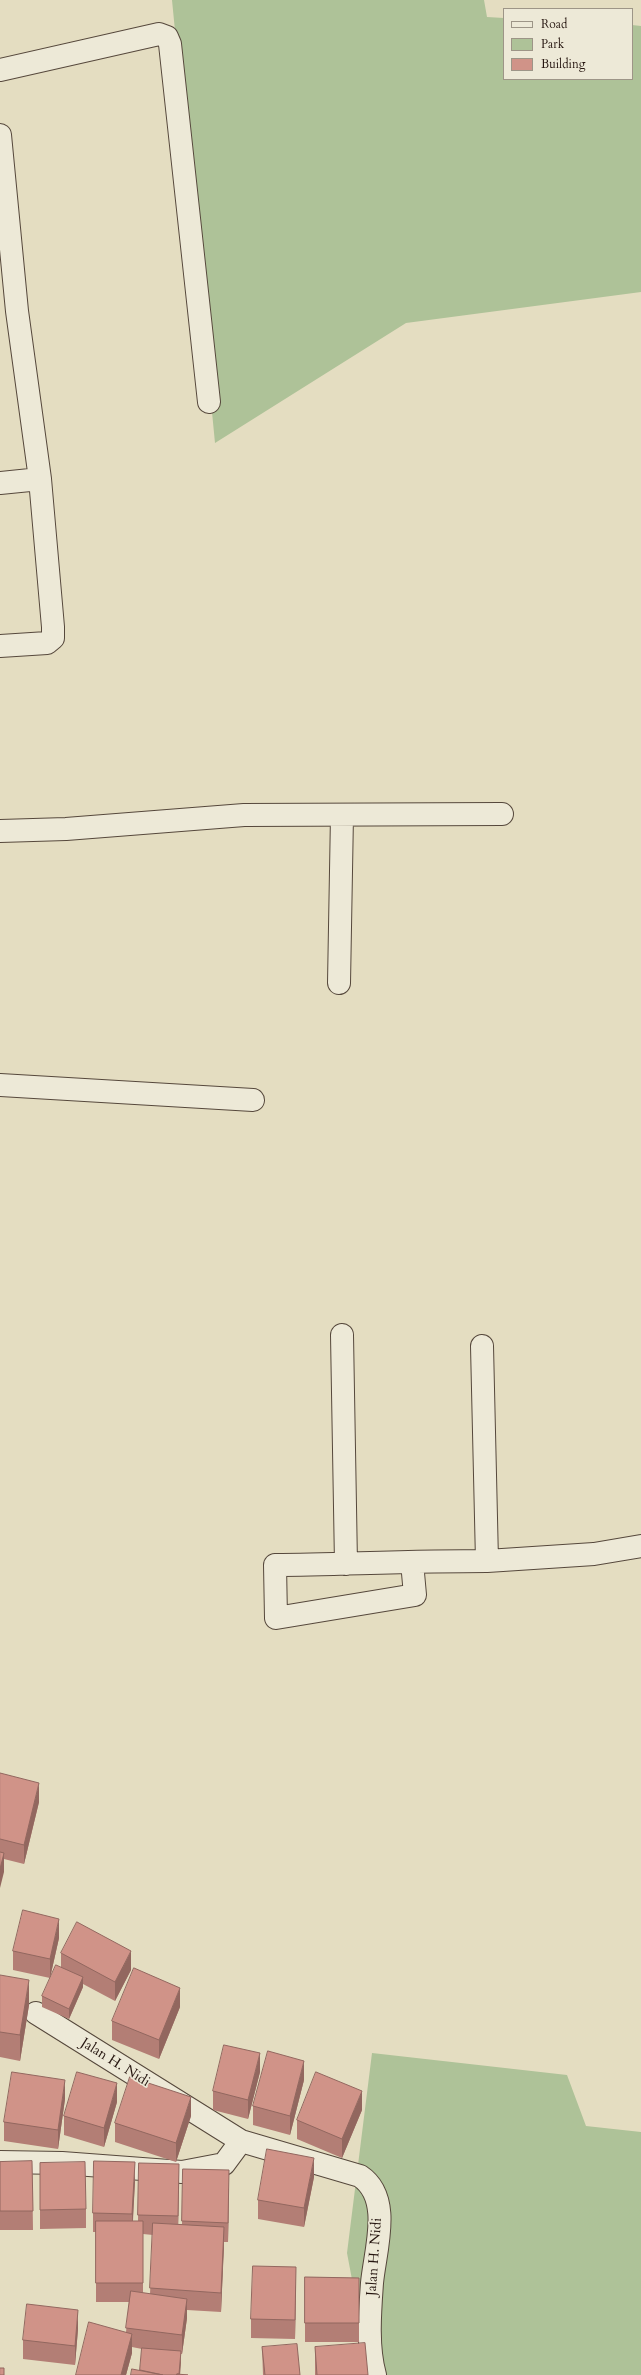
<!DOCTYPE html>
<html>
<head>
<meta charset="utf-8">
<style>
	body { margin:0 }
	#map { position:relative; width:641px; height:2375px; overflow:hidden; background:#e4ddc1; font-family:Cardo,serif }
	canvas { display:block }
	.legend { position:absolute; left:503px; top:8px; width:130px; height:72px; box-sizing:border-box; background:#ede9d7; border:1px solid #9d9587; margin:0; padding:5px 7px; list-style:none; font-size:12px; color:#261610 }
	.legend li { display:flex; align-items:center; gap:8px; height:20px }
	.legend b { width:20px; border:1px solid #9d9587 }
</style>
</head>
<body>
<div id="map">
<canvas width="641" height="2375"></canvas>
<ul class="legend">
<li><b style="height:5px;background:#ede9d7"></b>Road</li>
<li><b style="height:11px;background:#aec298"></b>Park</li>
<li><b style="height:11px;background:#d09388"></b>Building</li>
</ul>
</div>
<script>
const c = document.querySelector('canvas').getContext('2d');
c.lineJoin = 'round';
function paint(path, color) {
  c.fillStyle = color;
  c.fill(path, 'evenodd');
}
function strokePath(path, color, width, dash) {
  c.strokeStyle = color;
  c.lineWidth = width;
  c.lineCap = dash ? 'butt' : 'round';
  c.setLineDash(dash || []);
  c.stroke(path);
}
function label(font, color, halo, rows, align = 'center') {
  c.font = font + ' Cardo,serif';
  c.lineWidth = 3;
  c.setLineDash([]);
  c.textBaseline = 'middle';
  c.strokeStyle = halo;
  c.fillStyle = color;
  for (const [text, x, y, turn = 0] of rows) {
    c.save();
    c.translate(x, y);
    c.rotate((+turn || 0) * Math.PI / 180);
    c.textAlign = isNaN(turn) ? turn : align;
    if (halo) c.strokeText(text, 0, 0);
    c.fillText(text, 0, 0);
    c.restore();
  }
}
paint(new Path2D(`
	M172,0H484L487,17L504,18V79H632V25L641,26V292L406,323L215,443Z
	M372,2053L567,2075L586,2126L641,2132V2375H370L347,2253Z`), '#aec298');
const minor = new Path2D(`
	M0,70L159,34L167,37L170,44L209,402
	M0,135L17,311L40,479L53,627V638L47,643L0,646
	M0,483L40,479
	M0,831L66,829L244,815L502,814
	M339,983L342,815
	M0,1085L253,1100
	M342,1335L346,1564
	M482,1346L487,1561
	M412,1562L415,1595L276,1618L275,1565C346,1564 416,1561 487,1561L594,1554L641,1546
	M36,2013L241,2141L360,2176C393,2198 375,2250 372,2283C370,2311 367,2347 375,2375
	M0,2162L62,2163L182,2172L224,2164L241,2141`);
strokePath(minor, '#56483c', 24);
strokePath(minor, '#ede9d7', 22);
paint(new Path2D(`
	M0,1773L39,1802L24,1864L4,1859V1872L0,1869Z
	M59,1938L50,1978L13,1970V1951Z
	M61,1953L131,1970L115,2001L83,1984V1987L69,2019L42,2007V1996L61,1967Z
	M0,1975L29,2005L20,2061L0,2057Z
	M180,2007L159,2059L112,2040V2021Z
	M260,2072L248,2119L213,2110V2091Z
	M304,2080L290,2135L253,2125V2106Z
	M65,2099L58,2149L4,2141V2122Z
	M117,2102L104,2147L64,2135V2116Z
	M362,2110L342,2158L297,2139V2120Z
	M191,2116L176,2162L115,2142V2123Z
	M32,2161L33,2230H0V2162Z
	M40,2163L86,2209V2228L40,2229Z
	M139,2163L179,2183L178,2224H182L183,2169L229,2189L228,2242H224L221,2312L187,2310V2318L182,2354H181L180,2374L140,2370L142,2349L132,2347V2353L126,2375H76L126,2332L129,2302H96V2232H93V2213L135,2181L133,2221H138ZM143,2234L153,2235L150,2294L143,2293Z
	M314,2177L304,2227L258,2219V2200Z
	M305,2277L359,2278V2342H305Z
	M296,2286L295,2339L251,2338V2319Z
	M78,2329L75,2365L23,2359V2340Z
	M262,2347L300,2375H263Z
	M315,2347L368,2375H315Z`), '#b37e75');
paint(new Path2D(`
	M39,1783V1802L24,1864V1845Z
	M4,1853V1872L0,1888V1869Z
	M59,1919V1938L50,1978V1959Z
	M131,1951V1970L115,2001V1982Z
	M83,1977V1987L69,2019V2009Z
	M29,1980V2005L20,2061V2035Z
	M180,1988V2007L159,2059V2040Z
	M260,2053V2072L248,2119V2100Z
	M304,2061V2080L290,2135V2116Z
	M65,2080V2099L58,2149V2130Z
	M117,2083V2102L104,2147V2128Z
	M362,2091V2110L342,2158V2139Z
	M191,2097V2116L176,2162V2143Z
	M314,2158V2177L304,2227V2208Z
	M135,2162V2181L132,2233V2214Z
	M179,2164V2183L178,2235V2216Z
	M229,2170V2189L228,2242V2223Z
	M224,2227V2246L221,2312V2293Z
	M296,2267V2286L295,2339V2320Z
	M187,2299V2318L182,2354V2335Z
	M78,2310V2329L75,2365V2346Z
	M132,2334V2353L126,2375H121Z
	M181,2351V2361L180,2375H179Z`), '#92675f');
const building = new Path2D(`
	M0,1773L39,1783L24,1845L0,1839Z
	M0,1852L4,1853L0,1869Z
	M23,1910L59,1919L50,1959L13,1951Z
	M77,1922L131,1951L115,1982L61,1953Z
	M56,1965L83,1977L69,2009L42,1996Z
	M134,1968L180,1988L159,2040L112,2021Z
	M0,1975L29,1980L20,2035L0,2032Z
	M224,2045L260,2053L248,2100L213,2091Z
	M268,2051L304,2061L290,2116L253,2106Z
	M12,2072L65,2080L58,2130L4,2122Z
	M77,2072L117,2083L104,2128L64,2116Z
	M316,2072L362,2091L342,2139L297,2120Z
	M130,2077L191,2097L176,2143L115,2123Z
	M267,2149L314,2158L304,2208L258,2200Z
	M32,2161L33,2211H0V2162Z
	M94,2161L135,2162L132,2214L93,2213Z
	M85,2162L86,2209L40,2210V2163Z
	M139,2163L179,2164L178,2216L138,2215Z
	M183,2169L229,2170L228,2223L182,2221Z
	M96,2221H143V2283H96Z
	M153,2223L224,2227L221,2293L150,2288Z
	M253,2266L296,2267L295,2320L251,2319Z
	M305,2277L359,2278V2323H305Z
	M131,2291L187,2299L182,2335L126,2328Z
	M27,2304L78,2310L75,2346L23,2340Z
	M89,2322L132,2334L121,2375H76Z
	M365,2343L368,2375H317L315,2347Z
	M297,2344L300,2375H265L262,2347Z
	M142,2348L181,2351L179,2374H177V2375H163L140,2370Z
	M0,2368H4V2375H0Z
	M132,2369L163,2375H131Z
	M177,2374L188,2375H177Z`);
paint(building, '#d09388');
strokePath(building, '#92675f', 1);
label('14px', '#261610', '#ede9d7', [
	["Jalan H. Nidi",115,2063,32],
	["Jalan H. Nidi",375,2257,-86]
]);
</script>
</body>
</html>
